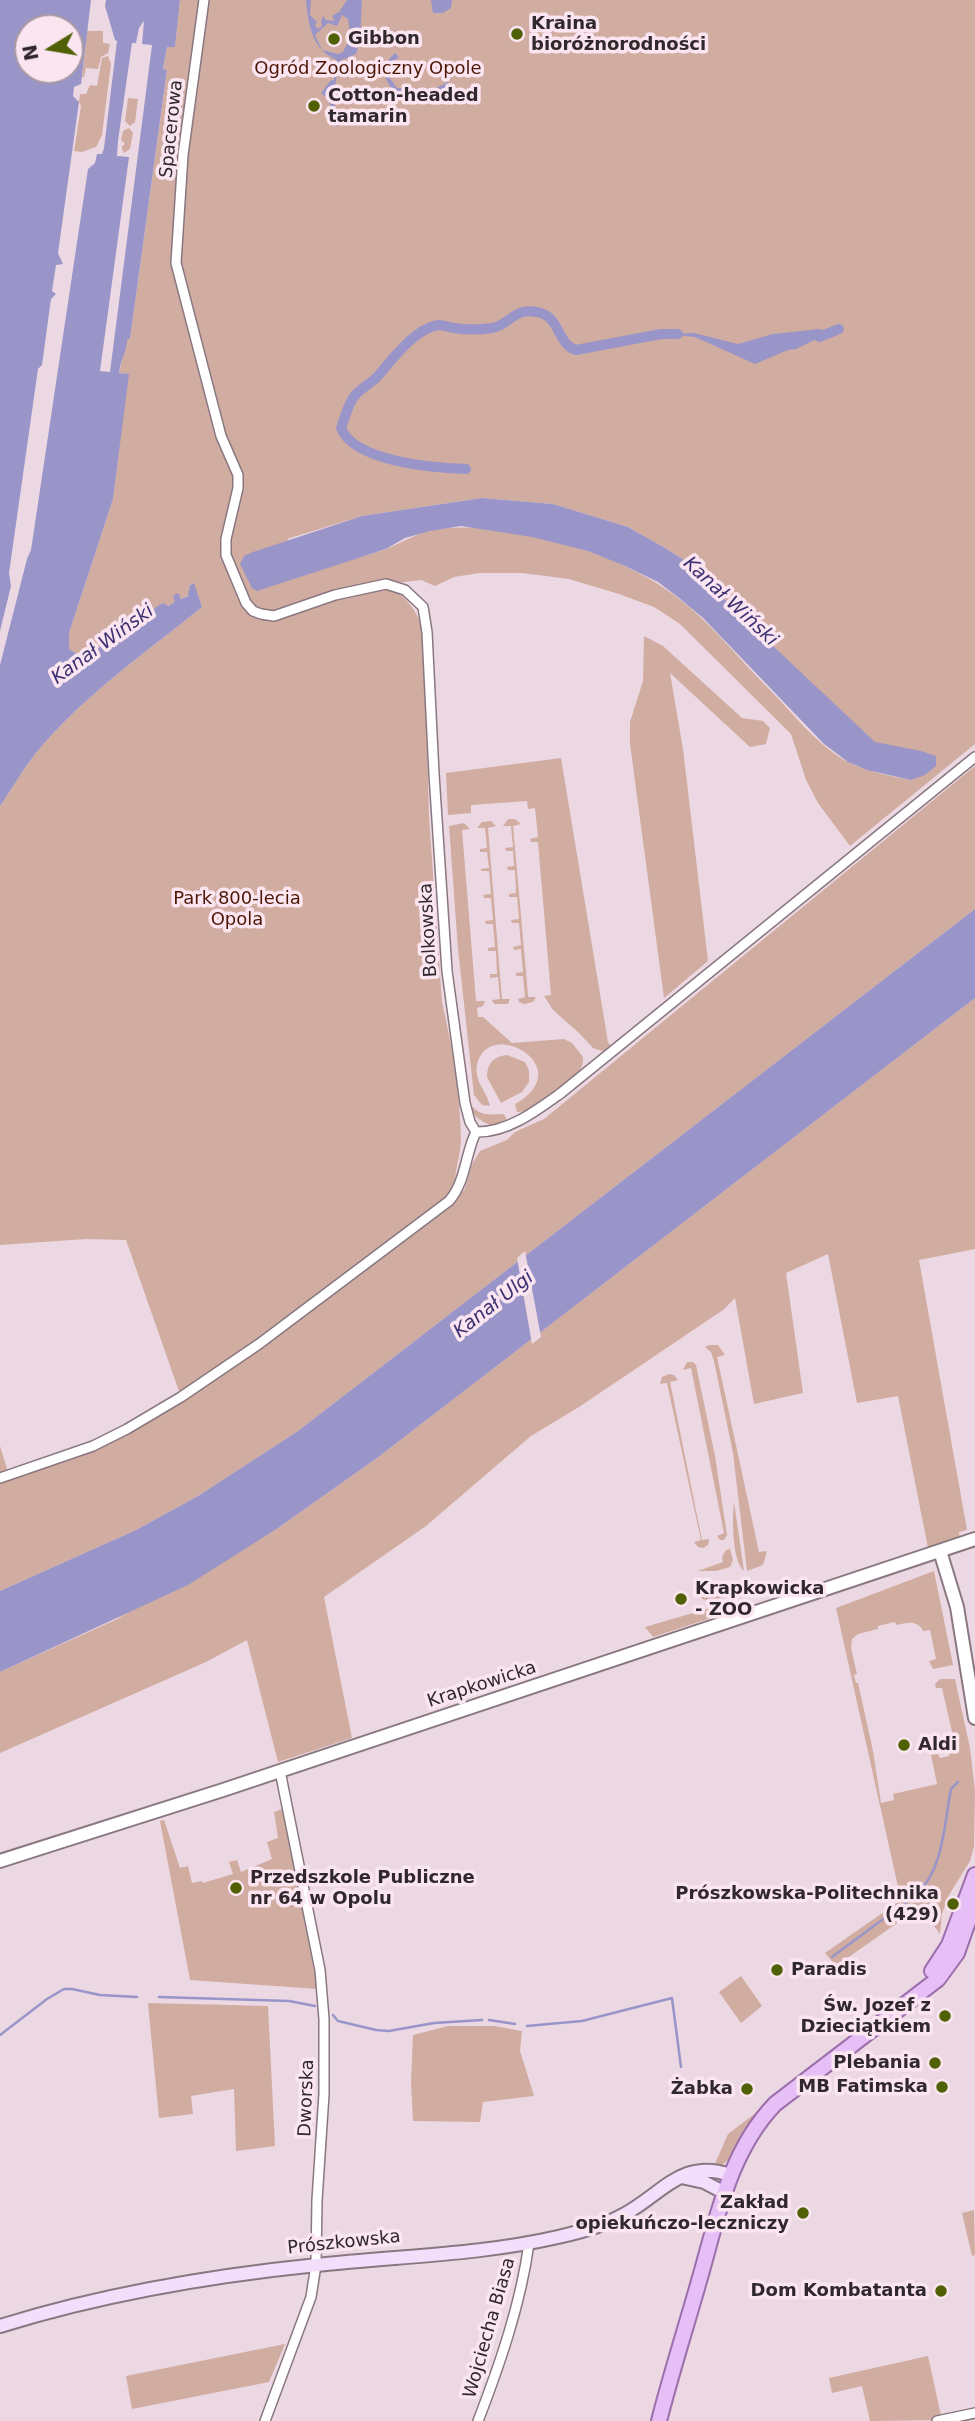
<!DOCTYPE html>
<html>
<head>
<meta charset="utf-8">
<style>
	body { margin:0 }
	#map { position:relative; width:975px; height:2421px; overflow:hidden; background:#ecd8e3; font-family:"DejaVu Sans",sans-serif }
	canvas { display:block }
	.north { position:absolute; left:14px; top:14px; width:70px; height:70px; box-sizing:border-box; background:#fae5f0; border:2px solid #a999a2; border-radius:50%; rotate:259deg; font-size:19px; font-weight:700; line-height:28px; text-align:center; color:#30282c }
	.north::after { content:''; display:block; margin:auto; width:24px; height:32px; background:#506004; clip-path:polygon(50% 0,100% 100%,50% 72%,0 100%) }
</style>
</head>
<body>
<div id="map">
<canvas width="975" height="2421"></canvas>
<div class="north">N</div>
</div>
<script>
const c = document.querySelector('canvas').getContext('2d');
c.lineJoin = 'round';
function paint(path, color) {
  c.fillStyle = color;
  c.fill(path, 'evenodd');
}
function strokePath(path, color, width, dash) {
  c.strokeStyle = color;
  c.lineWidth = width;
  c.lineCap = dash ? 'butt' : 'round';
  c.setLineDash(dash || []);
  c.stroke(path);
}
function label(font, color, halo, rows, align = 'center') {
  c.font = font + ' "DejaVu Sans",sans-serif';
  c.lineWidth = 7;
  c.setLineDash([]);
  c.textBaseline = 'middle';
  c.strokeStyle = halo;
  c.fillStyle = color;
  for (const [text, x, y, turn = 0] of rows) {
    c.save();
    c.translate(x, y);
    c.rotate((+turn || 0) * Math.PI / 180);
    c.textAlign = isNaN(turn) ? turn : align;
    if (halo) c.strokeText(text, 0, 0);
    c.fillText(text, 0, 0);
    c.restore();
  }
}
paint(new Path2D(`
	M180,0H201L192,54L171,255L180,261L187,155L208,0H975V744L850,846L818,803L806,780L791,734L680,624L654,607L619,594L569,579L522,573H479L454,577L435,586L421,580L397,583L396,590C411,604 419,614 424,634L429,817L442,1002C452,1046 460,1093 461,1138C461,1157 452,1175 456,1193L464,1191L472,1164L480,1151L507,1140L515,1132L544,1119L975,766V909L298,1431L198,1496L136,1530L0,1591V1446L9,1475L57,1460L181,1397L126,1240L86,1239L0,1245V806C12,789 23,769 36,753C83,696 145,653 202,607L193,583L190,585L189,595L181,599L178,594L173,596L176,602L117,629C109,642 94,654 79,655L69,649V633L113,499L128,374L119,373L127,339H130L167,71L163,70L167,46H175ZM482,498L553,504L628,527L665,548L692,565L737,612L875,743L897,747L911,780C891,776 869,772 850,763C818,747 793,713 768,688C738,658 712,624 678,598C621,553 505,518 433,530C415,534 401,543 384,550C369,555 353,559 338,563L287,539L362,516Z
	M87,31H103V43L110,44L108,53L101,57L98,69L86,68L84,77H82Z
	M108,56L111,64L102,135L96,147L82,152L74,151L81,106L79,102L80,94H86L90,85L97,86L102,58Z
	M128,98L138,99L135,122L130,126L125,121Z
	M129,128L133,133L130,149L124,153L122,149V146L125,144L121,140L123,131Z
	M644,636L663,646L742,718L763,721L770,728L766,744L750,747L670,673L683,749L708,961L664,998L630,744V722L643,681Z
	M561,758L608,1042L612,1048L602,1051L593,1048L579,1033L553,1010L544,996L551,995L538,842H531L530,839L538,837L535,808L528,809L527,801L471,805V813L448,815L446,773Z
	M508,819H515L521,824L513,826L527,983L528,997H536L533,1002L524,1004L519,1002L518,999L525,997L523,976H516V973L523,972L521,949L514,950L513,947L521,945L519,923H512L511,920L519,919L517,897H509V894L516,893L515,870H508L507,867L514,866L513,851H506L505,848L513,847L511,826H503Z
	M491,821L496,826L488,828L502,999H510L508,1004H494L492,1000L500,999L498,977L490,978V974H497L496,951H488V948L495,947L493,924H486L485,921L493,920L491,898H484L483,895L491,894L489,871H481V869L489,868L487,852H480V849L487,848L485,828H477L482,822Z
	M464,823L470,829L462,830L476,1001H485L483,1006L477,1008L478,1017H483L512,1043L564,1039L572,1043L583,1057C585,1081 548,1098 530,1111L517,1112L515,1104C581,1067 487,1015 477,1065C474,1082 487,1091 490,1106L482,1105L474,1095L458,949L449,826Z
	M975,998V1249L919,1260L967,1530L959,1532L960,1539L928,1548L898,1396L857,1403L828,1254L786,1273L803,1393L754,1404L735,1298L723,1310L579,1407L531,1436L426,1526L324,1597L352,1738L278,1762L247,1640L206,1662L0,1753V1672L115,1620L278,1528L377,1458Z
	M507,1055L525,1062L529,1070V1082L522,1092L501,1103L487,1077C487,1063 494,1056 507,1055Z
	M467,1099C476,1116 487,1115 504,1114L507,1121L492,1126C476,1119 472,1115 467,1099Z
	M709,1345H718L725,1355L717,1357L759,1552L767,1551L763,1565L747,1571L733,1453L714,1361L711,1352L705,1347Z
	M687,1362H693L696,1365L715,1456L727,1535L724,1540H720L717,1536L724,1533L691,1368L683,1370Z
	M669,1374L674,1375L678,1380L670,1382L702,1540L709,1539L708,1545L703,1548L698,1547L694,1542L701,1540L667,1383L660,1384L662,1377Z
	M734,1502L744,1571C732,1561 732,1518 734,1502Z
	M730,1549L733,1560L730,1567L716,1571H698L723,1562L722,1557L726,1550Z
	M934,1571L953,1665L933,1669L929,1661L936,1659L930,1630L923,1631C917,1619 907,1623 896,1625L895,1622L878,1626V1629L858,1634L852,1639L851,1648L857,1674L854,1675L856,1683H858L873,1751L881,1803L894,1800L893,1794L937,1784L931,1755L938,1754L940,1758L949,1756L950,1751L956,1749L942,1688H936L935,1684L940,1679H955L970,1748L975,1791L974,1847L970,1861L949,1895L942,1914L940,1934L920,1907L836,1966L825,1953L901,1900L836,1608Z
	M722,1581L730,1584L734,1595L711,1601L702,1599L700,1591L716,1582Z
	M734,1601L729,1612L653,1637L645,1627Z
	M282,1809L318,1989L190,1980L160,1821L164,1820L180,1868L188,1866L192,1883L201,1881L203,1883L233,1874L229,1862L237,1860L241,1872L272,1859L267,1842L278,1838L274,1812Z
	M741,1976L762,2006L741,2023L719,1992Z
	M148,2003L268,2006L275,2146L236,2151L234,2089L191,2096L193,2114L159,2118Z
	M448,2026H494L522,2031L520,2051L534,2096L483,2102L480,2122L413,2121L411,2082L413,2035Z
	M761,2109L740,2137L728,2160L721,2166H714L728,2134Z
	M974,2210L975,2255L972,2256L962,2213Z
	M285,2344L269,2382L132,2409L126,2376Z
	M928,2356L942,2420L870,2421L862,2386L832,2393L829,2378Z`), '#d1aca0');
paint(new Path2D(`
	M0,0H91L81,84L74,87L73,96L79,102L58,253L63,264L56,265L52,291L56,294L51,299L42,365L38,369L9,573L11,586L0,631ZM28,28H70V70H28Z
	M106,0H180L175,47H167L163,69L167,70L130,339H127C128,349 120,361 119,373L129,374L113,499L69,633V649L79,655C105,654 111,628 129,620C134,618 134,620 140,618C147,615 155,607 163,603L168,606L175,602L173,596L178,593L181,599L188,596L190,585L194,583L202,607C145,653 83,696 36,753C23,769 12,789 0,806V665L27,559L31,550L88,169L95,163L97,154H102L104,148L117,41L115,40L105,6ZM144,21L142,44L152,45L110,372L100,371L129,157L117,156L118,141L132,43H136L139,28Z
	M306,0H311L310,15L317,22L315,25L318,29L322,26L321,22L323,16L326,20L335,21L332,16L339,12L347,0H362L360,41L356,54L340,61C313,53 308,25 306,0ZM342,15L348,19L350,33L347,35L349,40L343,52L338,54L322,50L315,35L328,23L337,26Z
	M431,0H452L451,8L443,13H433Z
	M395,53L399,57L392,62L389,77L397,88L430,91L448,82L450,87L432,97L394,92C383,76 379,68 395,53Z
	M331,80L336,81L333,96L339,126H332L330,119L333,114L328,99L321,93Z
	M819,329L831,332L796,349L788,350L755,364L695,337L666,334L694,333L738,344L773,334Z
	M482,498L553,504L628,527L665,548L692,565L737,612L875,742L921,751L936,756V766L925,775L911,780L867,770L848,762L824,744L703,618L679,598L658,582L625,566L588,551L532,537L461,526L430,531L405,538L386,549L257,591L252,588L240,564L244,556L253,552L362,516Z
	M975,909V998L377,1458L278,1528L188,1585L0,1672V1591L136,1530L198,1496L298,1431Z`), '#9995c9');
paint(new Path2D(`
	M525,1251L541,1337L532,1344L517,1258Z`), '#ecd8e3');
strokePath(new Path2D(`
	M335,80L338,61
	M832,1957L917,1894C944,1868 944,1824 951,1789L958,1782
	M159,1997L289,2001L315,2006
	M333,2015L338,2021L376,2030L389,2031L434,2023L482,2020
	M489,2020L515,2024
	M527,2026L582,2021L672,1998L681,2067
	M0,2035L47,1999L64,1989H72L100,1995L137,1997`), '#9995c9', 2.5);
strokePath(new Path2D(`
	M819,337L839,329
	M466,469C435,468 354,462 341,428C344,419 348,406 353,398C359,389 369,385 377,377C392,360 414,329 438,325C443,325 449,327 454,328C466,330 479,330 492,328C511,325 514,305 541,313C560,319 558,345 576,350L661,334H678`), '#9995c9', 10);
const minor = new Path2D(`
	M204,0L183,155L176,263L221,436L238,475V488L226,539V555L246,603L253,611L261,614L274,616L335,595L386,584L405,590L423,607L427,632L434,774L447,971L465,1103L470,1122L476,1132C507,1133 536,1111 561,1093L975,757
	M0,1478L93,1446L127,1429L181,1397L259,1344L449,1201C466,1182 465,1154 476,1132
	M265,2421L311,2297L316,2265L317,2200L324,2094V2019L320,1970L280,1771
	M478,2421C500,2364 521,2303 529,2243
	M937,2421L975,2413`);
const tertiary = new Path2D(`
	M940,1551L957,1607L975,1718
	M0,1861L223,1790L975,1539`);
const secondary = new Path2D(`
	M681,2177L704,2182L725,2193
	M0,2326C103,2294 209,2276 317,2265C397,2256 480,2255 558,2237C580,2232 604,2226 623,2215C663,2194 681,2158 731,2175`);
const primary = new Path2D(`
	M932,1971L949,1945L975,1875
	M659,2421C671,2374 686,2327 699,2281C717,2219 729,2152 775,2104L938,1979L957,1953L975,1902`);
strokePath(minor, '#897781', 12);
strokePath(tertiary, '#897781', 16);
strokePath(secondary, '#897781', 16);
strokePath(primary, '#9c6eac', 18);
strokePath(minor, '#fff', 9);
strokePath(tertiary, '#fff', 12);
strokePath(secondary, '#f3dffb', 12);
strokePath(primary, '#e6bff7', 14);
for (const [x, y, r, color] of [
	[517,34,7,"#506004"],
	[334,39,7,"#506004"],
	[314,106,7,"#506004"],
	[681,1599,7,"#506004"],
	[904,1745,7,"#506004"],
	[236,1888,7,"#506004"],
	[953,1904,7,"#506004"],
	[777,1970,7,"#506004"],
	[945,2016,7,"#506004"],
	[935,2063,7,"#506004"],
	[942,2087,7,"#506004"],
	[747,2089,7,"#506004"],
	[803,2213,7,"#506004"],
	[941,2291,7,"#506004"]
]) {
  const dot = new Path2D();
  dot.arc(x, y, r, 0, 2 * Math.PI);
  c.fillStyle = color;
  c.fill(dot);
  strokePath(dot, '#fae5f0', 2.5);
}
label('bold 18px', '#30282c', '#fae5f0', [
	["Kraina",531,24],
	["bioróżnorodności",531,45],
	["Gibbon",348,39],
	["Cotton-headed",328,96],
	["tamarin",328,117],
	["Krapkowicka",695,1589],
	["- ZOO",695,1610],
	["Aldi",918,1745],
	["Przedszkole Publiczne",250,1878],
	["nr 64 w Opolu",250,1899],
	["Prószkowska-Politechnika",939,1894,"right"],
	["(429)",939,1915,"right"],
	["Paradis",791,1970],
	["Św. Jozef z",931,2006,"right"],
	["Dzieciątkiem",931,2027,"right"],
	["Plebania",921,2063,"right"],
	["MB Fatimska",928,2087,"right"],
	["Żabka",733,2089,"right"],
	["Zakład",789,2203,"right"],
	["opiekuńczo-leczniczy",789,2224,"right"],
	["Dom Kombatanta",927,2291,"right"]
], 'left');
label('18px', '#4d1705', '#fae5f0', [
	["Ogród Zoologiczny Opole",368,69],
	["Park 800-lecia",237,899],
	["Opola",237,920]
]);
label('18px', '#30282c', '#fae5f0', [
	["Spacerowa",172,129,-84],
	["Bolkowska",429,930,-93],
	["Krapkowicka",482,1685,-18],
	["Dworska",307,2098,-88],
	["Prószkowska",344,2243,-6],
	["Wojciecha Biasa",490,2328,-74]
]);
label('italic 19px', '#3d3172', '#fae5f0', [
	["Kanał Wiński",730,602,43],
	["Kanał Wiński",103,645,-36],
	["Kanał Ulgi",494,1305,-38]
]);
</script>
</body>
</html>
